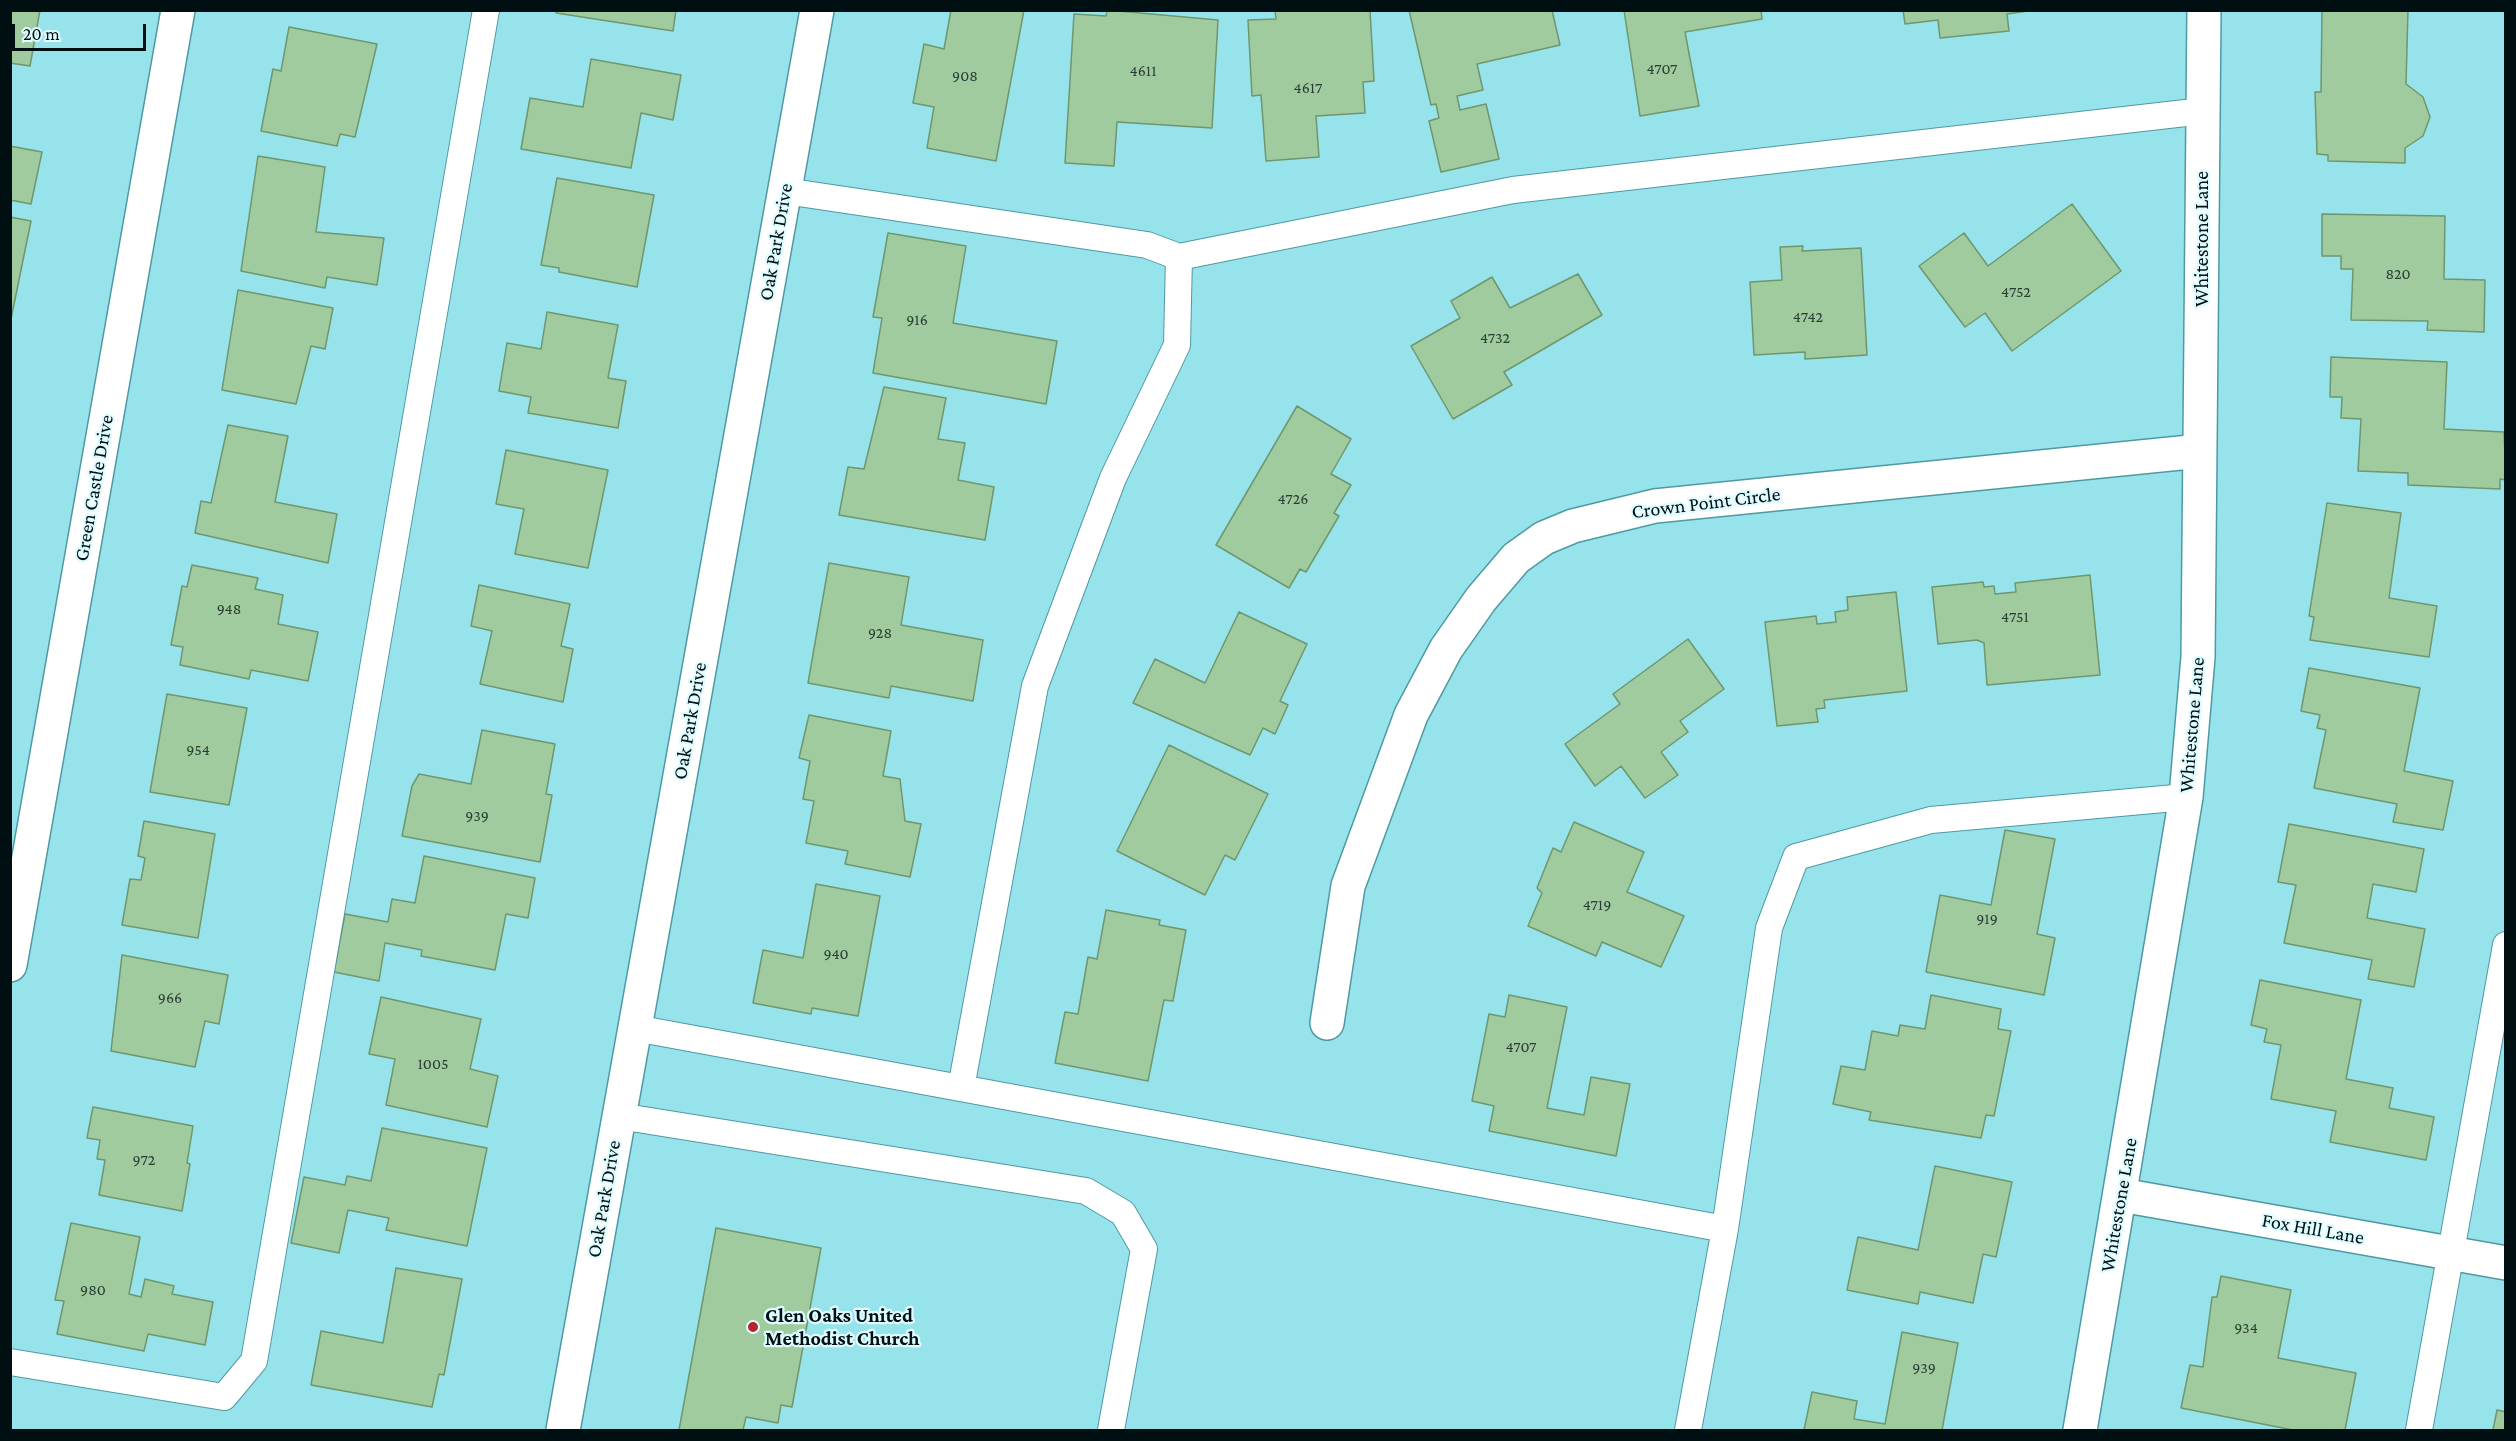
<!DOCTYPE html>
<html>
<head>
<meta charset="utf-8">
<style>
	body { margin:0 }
	#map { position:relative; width:2516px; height:1441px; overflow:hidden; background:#97e3eb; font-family:"Crimson Pro",serif }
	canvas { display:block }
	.frame { position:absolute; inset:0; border:12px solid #000f11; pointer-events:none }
	.scale { position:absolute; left:12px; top:24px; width:134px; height:27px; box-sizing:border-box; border:3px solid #000f11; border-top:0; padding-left:8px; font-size:18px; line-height:21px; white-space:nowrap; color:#000f11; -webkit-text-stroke:4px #defcff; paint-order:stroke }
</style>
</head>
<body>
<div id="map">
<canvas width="2516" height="1441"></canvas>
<div class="frame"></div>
<div class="scale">20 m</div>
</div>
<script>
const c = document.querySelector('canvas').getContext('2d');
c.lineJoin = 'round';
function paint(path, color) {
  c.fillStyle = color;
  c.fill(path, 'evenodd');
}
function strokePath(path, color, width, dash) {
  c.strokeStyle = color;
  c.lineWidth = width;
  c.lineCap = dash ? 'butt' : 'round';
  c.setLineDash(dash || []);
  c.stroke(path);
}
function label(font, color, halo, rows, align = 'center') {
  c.font = font + ' "Crimson Pro",serif';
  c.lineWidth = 4.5;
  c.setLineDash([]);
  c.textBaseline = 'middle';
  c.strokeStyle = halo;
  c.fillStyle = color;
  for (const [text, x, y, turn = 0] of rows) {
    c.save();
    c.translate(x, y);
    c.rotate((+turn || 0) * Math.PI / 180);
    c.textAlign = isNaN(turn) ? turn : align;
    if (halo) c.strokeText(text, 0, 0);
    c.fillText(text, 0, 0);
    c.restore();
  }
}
const building = new Path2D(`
	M10,10H40L30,66L10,63Z
	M556,10H676L673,31L556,13Z
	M951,10H1024L996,161L927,148L934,107L913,103L924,44L944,49Z
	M1107,10L1218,20L1212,128L1117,122L1114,166L1065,163L1074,14L1106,16Z
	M1275,10H1370L1374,81L1363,82L1365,113L1316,116L1319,157L1266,161L1261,95L1252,96L1248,20L1276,19Z
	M1409,10H1552L1560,45L1477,64L1483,90L1457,96L1460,110L1486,104L1499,159L1441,172L1429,121L1439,118L1436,104L1431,105Z
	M1624,10H1761L1762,19L1685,32L1699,106L1640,116Z
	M1903,10H2035L2007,14L2009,31L1940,38L1938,20L1905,24Z
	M2322,10H2408L2406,84L2423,97L2430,117L2423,136L2405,148V163L2328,161V155L2317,154L2315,92H2321Z
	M289,27L377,44L355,137L340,134L337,146L261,131L273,69L281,71Z
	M591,59L681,75L673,120L641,113L631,168L521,149L530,98L583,107Z
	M10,146L42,152L31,204L10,200Z
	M258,156L325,167L316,232L384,238L377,285L327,277L325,288L241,271Z
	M557,178L654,195L637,287L559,272V268L541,265Z
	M2072,204L2121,271L2012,351L1985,313L1965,327L1919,266L1964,233L1988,266Z
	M2322,214L2445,216L2444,279L2485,280L2484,332L2427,330L2428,321L2351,320L2353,269H2341V256H2322Z
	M10,217L31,221L11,319H10Z
	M888,233L966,246L953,323L1057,341L1046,404L873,373L882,318L873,317Z
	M1803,246L1802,251L1861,248L1867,355L1805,359V352L1754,355L1750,282L1782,280L1780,247Z
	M1578,274L1602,315L1504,372L1512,385L1453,419L1411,346L1460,318L1451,301L1492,277L1510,308Z
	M238,290L333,308L325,349L311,346L296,404L222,390Z
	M547,312L618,325L608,378L626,381L618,428L528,413L531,397L499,391L507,343L541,349Z
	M2331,357L2447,362L2444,429L2504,432L2506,480L2500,479V489L2408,485V473L2358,471L2361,419L2341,418L2342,397H2330Z
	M884,387L946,398L938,439L965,443L958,480L994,487L985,540L839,515L848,467L864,469Z
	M1297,406L1351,439L1331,474L1351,485L1334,513L1339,516L1306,572L1300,569L1289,588L1216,545Z
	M228,425L288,436L275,502L337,514L328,563L195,533L201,501L211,503Z
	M506,450L608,470L588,568L515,554L524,509L496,504Z
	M2327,503L2401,513L2389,598L2437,606L2429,657L2310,640L2314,617L2309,616Z
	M829,563L909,577L901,625L983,640L973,701L891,686L889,698L808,683Z
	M192,565L258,578L255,589L283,595L278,624L318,632L308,681L251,670L249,679L180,665L183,647L171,645L182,586L187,587Z
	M2090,575L2100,675L1987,685L1984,643L1977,640L1938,644L1932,587L1983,582L1984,587L1994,586L1995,594L2016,592L2015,583Z
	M479,585L570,604L561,646L573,649L563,702L480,684L492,631L471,626Z
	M1896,592L1907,691L1824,700L1825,708L1816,709L1818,722L1777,726L1765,622L1816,616L1817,624L1836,622L1835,612L1848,610L1847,597Z
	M1239,612L1307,644L1280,701L1288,705L1275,734L1263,728L1250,755L1133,703L1155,659L1205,683Z
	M1688,639L1724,689L1680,721L1688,732L1661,752L1678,775L1645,798L1621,766L1595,786L1565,744L1620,704L1613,694Z
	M2309,668L2420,688L2404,771L2453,781L2443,830L2393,822L2397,804L2314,788L2326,730L2317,728L2320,715L2301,711Z
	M167,694L247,708L229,805L150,792Z
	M809,715L891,731L883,776L900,779L905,821L921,824L910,877L845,864L848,851L806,843L814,801L803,799L810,761L799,758Z
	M482,730L555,744L546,794L552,795L540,862L402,836L412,786L419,774L471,784Z
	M1169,745L1268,794L1235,860L1225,855L1205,895L1117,851Z
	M144,821L215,834L198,938L122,925L130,879L141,880L145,858L138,856Z
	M1574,822L1644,852L1627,892L1684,916L1661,967L1602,942L1596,956L1528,926L1542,893L1537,888L1553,848L1561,852Z
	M2289,824L2424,849L2416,892L2373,884L2367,918L2425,929L2414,987L2368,979L2372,960L2284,943L2296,885L2278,882Z
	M2005,830L2055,839L2037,934L2055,938L2044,995L1926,972L1940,895L1991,905Z
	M424,856L535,878L528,918L506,914L495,970L421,956L422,950L385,943L379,981L334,972L345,914L388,922L392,899L415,903Z
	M816,884L880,896L858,1016L812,1008L811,1014L753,1003L763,950L803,958Z
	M1106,910L1160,920L1159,925L1186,930L1173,1001L1164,1000L1148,1081L1055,1063L1065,1012L1078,1014L1088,957L1097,959Z
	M122,955L228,975L219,1024L205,1021L195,1067L111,1051Z
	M2260,980L2361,1000L2346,1079L2393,1088L2389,1108L2434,1117L2426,1160L2330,1142L2336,1111L2271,1099L2281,1045L2264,1042L2267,1029L2251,1025Z
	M1509,995L1567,1007L1547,1108L1584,1115L1591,1077L1630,1084L1616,1156L1489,1131L1494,1106L1472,1101L1489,1014L1505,1017Z
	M1931,995L2001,1009L1998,1029L2011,1031L1994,1116L1986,1115L1981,1138L1869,1120L1871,1112L1833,1104L1841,1066L1865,1070L1872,1031L1898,1036L1900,1025L1925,1029Z
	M381,997L481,1019L470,1069L498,1076L487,1127L386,1105L395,1059L369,1054Z
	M93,1107L193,1126L187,1163L190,1164L182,1211L99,1195L105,1160L97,1159L100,1140L87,1138Z
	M382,1128L487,1148L467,1246L386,1230L389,1218L348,1210L339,1253L291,1243L304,1177L345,1185L347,1176L371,1181Z
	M1935,1166L2012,1182L1996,1257L1983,1254L1973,1303L1920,1292L1918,1304L1847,1290L1858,1237L1918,1250Z
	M71,1223L140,1237L129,1294L141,1297L145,1279L174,1286L172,1294L213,1302L205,1345L148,1334L144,1351L57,1334L64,1301L55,1300Z
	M716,1228L821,1248L792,1407L781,1405L778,1423L746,1417L743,1430H679Z
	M396,1268L462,1279L444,1375L439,1374L432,1407L311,1385L321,1331L383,1343Z
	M2221,1276L2291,1290L2278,1358L2356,1373L2345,1430H2293L2181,1408L2190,1365L2203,1367L2212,1297H2217Z
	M1902,1332L1958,1343L1942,1430H1804L1812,1392L1857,1401L1854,1419L1885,1424Z
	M2497,1410L2506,1412V1430H2493Z`);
paint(building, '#a0cb9f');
strokePath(building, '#6e976d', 1.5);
const lane = new Path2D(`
	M785,191L1147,245L1179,257L1513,190L2203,111
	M635,1028L1725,1229
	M961,1088L1035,686L1113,478L1177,345L1179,257
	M619,1116L1086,1191L1123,1213L1144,1249L1111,1430
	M10,1362L224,1397L254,1361L486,10
	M1688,1430L1725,1229L1769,928L1796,857L1931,820L2186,797
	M2419,1430L2506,945`);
const street = new Path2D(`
	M10,965L178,10
	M1327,1023L1348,886L1411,715L1446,649L1481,599L1516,558L1544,538L1573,526L1655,506L2200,451
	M2121,1195L2506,1263
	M2080,1430L2186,797L2198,657L2204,10`);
const secondary = new Path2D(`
	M563,1430L817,10`);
strokePath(lane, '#4e9aa2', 28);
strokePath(street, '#4e9aa2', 36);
strokePath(secondary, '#4e9aa2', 36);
strokePath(lane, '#fff', 26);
strokePath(street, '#fff', 33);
strokePath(secondary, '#fff', 33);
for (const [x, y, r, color] of [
	[753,1327,6,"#b6252d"]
]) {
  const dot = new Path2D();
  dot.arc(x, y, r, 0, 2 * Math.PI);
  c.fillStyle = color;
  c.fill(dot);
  strokePath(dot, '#defcff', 2);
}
label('16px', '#283e34', null, [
	["4707",1662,69],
	["4611",1143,71],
	["908",965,76],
	["4617",1308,88],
	["820",2398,274],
	["4752",2016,292],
	["4742",1808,317],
	["916",917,320],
	["4732",1495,338],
	["4726",1293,499],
	["948",229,609],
	["4751",2015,617],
	["928",880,633],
	["954",198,750],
	["939",477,816],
	["4719",1597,905],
	["919",1987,919],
	["940",836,954],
	["966",170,998],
	["4707",1521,1047],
	["1005",433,1064],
	["972",144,1160],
	["980",93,1290],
	["934",2246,1328],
	["939",1924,1368]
]);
label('20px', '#000f11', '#defcff', [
	["Whitestone Lane",2202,239,-90],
	["Oak Park Drive",776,242,-80],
	["Green Castle Drive",94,488,-80],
	["Crown Point Circle",1706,503,-7],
	["Oak Park Drive",690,721,-80],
	["Whitestone Lane",2192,725,-85],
	["Oak Park Drive",604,1199,-80],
	["Whitestone Lane",2119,1205,-80],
	["Fox Hill Lane",2313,1229,10]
]);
label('bold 20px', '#000f11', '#defcff', [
	["Glen Oaks United",765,1316],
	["Methodist Church",765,1339]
], 'left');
</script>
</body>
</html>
